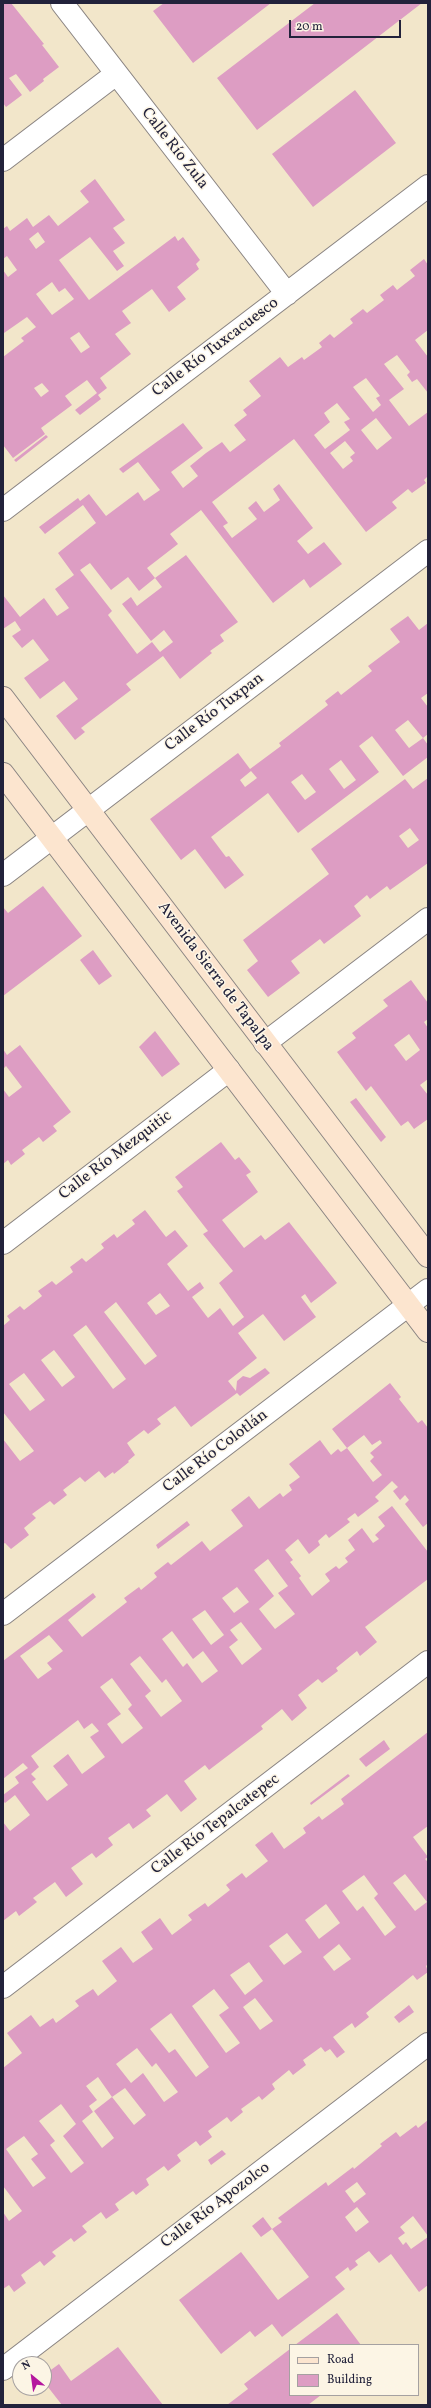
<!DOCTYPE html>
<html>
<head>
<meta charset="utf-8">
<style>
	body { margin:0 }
	#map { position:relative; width:431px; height:2408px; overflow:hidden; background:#f2e6ca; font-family:Vollkorn,serif }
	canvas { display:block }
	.frame { position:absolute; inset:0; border:4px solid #22223b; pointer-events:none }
	.legend { position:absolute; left:289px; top:2344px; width:130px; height:52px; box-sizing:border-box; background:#fcf5e5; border:1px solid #a5a1a1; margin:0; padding:5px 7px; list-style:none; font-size:12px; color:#22223b }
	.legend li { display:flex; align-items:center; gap:8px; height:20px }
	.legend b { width:20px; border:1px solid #a5a1a1 }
	.north { position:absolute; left:12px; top:2356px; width:40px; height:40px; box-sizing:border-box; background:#fcf5e5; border:1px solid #a5a1a1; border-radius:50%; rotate:331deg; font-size:11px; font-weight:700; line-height:16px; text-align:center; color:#22223b }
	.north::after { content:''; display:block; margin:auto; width:14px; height:18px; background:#b5179e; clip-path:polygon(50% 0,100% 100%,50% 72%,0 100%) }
	.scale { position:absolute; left:289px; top:20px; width:112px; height:18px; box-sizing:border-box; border:2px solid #22223b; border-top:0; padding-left:5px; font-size:12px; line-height:14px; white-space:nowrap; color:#22223b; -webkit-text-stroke:3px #fcf5e5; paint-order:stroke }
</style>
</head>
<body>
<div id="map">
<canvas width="431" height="2408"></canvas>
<div class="frame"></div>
<ul class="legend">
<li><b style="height:5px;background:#fce5cf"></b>Road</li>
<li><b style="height:11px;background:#dd9dc3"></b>Building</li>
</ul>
<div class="north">N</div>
<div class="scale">20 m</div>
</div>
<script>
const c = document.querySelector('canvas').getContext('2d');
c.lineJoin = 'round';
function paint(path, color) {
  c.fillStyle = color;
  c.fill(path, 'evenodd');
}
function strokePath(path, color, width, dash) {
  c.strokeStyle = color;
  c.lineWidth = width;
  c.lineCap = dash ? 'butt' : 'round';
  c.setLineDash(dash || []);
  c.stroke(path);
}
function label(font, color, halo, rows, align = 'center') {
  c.font = font + ' Vollkorn,serif';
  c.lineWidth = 3;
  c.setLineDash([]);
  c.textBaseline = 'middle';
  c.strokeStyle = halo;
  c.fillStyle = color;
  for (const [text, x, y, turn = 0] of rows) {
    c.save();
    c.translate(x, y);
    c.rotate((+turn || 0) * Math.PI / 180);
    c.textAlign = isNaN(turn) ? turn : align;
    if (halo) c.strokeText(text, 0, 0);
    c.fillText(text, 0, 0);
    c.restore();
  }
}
paint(new Path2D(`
	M3,3H11L44,44L42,45L59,67L43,79L44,81L30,92L16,74L9,78L22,95L6,107L3,103Z
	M164,3H271L193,63L153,11Z
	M315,3H422L257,130L217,78Z
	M355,90L396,143L313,207L272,154Z
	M95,179L125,220L113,228L125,243L113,251L124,266L117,271L90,237L59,260L89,300L175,236L178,241L183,237L200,260L196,264L199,269L177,287L186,299L169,312L152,289L122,311L131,323L115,334L131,354L100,378L107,388L98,395L101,399L80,415L75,410L97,393L87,380L65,396L72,405L41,428L45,434L13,458L3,445V357L24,341L21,338L36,327L27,317L4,333L3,332V270L8,277L17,270L7,256L3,259V229L7,226L10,231L27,218L33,227L49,215L58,226L89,202L80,191ZM38,232L45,242L36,249L29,239ZM52,282L59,292L65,288L74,299L52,315L36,294ZM79,332L90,347L81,353L70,338ZM42,383L49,391L41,397L34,388Z
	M424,259L428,265V330L415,340L428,357V393L417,379L412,382L407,375L410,372L397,355L384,364L404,389L389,400L409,426L428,412V476L424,480L426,483L412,493L408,489L392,502L397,508L366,532L294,439L212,502L228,523L223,526L232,538L257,519L248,508L256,501L264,512L280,500L273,489L279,484L313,528L297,541L308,554L324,542L342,564L310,588L304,579L273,603L201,510L170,534L178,544L147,568L155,578L139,591L128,577L111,590L90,563L80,570L112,611L108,615L137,654L152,642L160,652L173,642L164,630L151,641L122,604L131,597L137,606L162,587L155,578L186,555L238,622L220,635L224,641L210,651L212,653L180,679L163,656L126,684L131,690L81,728L85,732L75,740L56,716L78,699L64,681L40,699L24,678L49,660L33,639L22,648L12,636L21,630L15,621L3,629V595L20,617L44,598L57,616L69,608L55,589L74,575L58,553L96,523L83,505L45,534L39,527L78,498L80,501L89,494L106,516L138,492L144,501L160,490L138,462L123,473L119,469L183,423L203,448L171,472L183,488L198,476L190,466L206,453L222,442L230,452L246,440L234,425L247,415L243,410L261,396L249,381L280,357L288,367L302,357L304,360L322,347L319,343L330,334L334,338L353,323L350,319L363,309L367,313L384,300L380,295L393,285L397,290L415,276L410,270ZM366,378L380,396L376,398L381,405L373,412L353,387ZM337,403L350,419L344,422L350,430L325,449L314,435L330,422L324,413ZM376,418L392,438L377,450L361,430ZM345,441L355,453L350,457L353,461L343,469L330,453Z
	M46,435L48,437L16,462L14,460Z
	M408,616L419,630L428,623V693L421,698L428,707V734L423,738L408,720L395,730L409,748L423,738L428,745V757L403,776L372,736L359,746L379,772L298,833L268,793L211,837L226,857L229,856L244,875L225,889L195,849L181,860L150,819L238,753L250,769L281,746L279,743L328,705L325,701L338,691L341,695L372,671L368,666L400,642L390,629ZM341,760L356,780L344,789L329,769ZM251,771L257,778L245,787L240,780ZM302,774L316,792L305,800L291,782Z
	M428,778V863L390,890L387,886L370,899L367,895L354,906L361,916L324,944L320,939L291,961L300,973L268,997L247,970L258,961L243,940L329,874L311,849L405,779L413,789ZM410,828L419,840L408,848L399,836Z
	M43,886L82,936L3,996V907L8,913Z
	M93,950L112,976L99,985L80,960Z
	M411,980L428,1003V1019L424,1022L428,1028V1079L420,1085L428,1095V1119L414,1129L408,1121L401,1126L371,1086L366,1091L337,1052L356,1038L352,1033L388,1006L383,1000ZM409,1034L420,1050L406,1061L394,1045Z
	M155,1031L180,1064L162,1077L139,1047Z
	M20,1045L71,1112L53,1126L57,1131L43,1142L39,1137L22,1150L25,1154L11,1165L8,1160L3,1164V1089L9,1097L22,1087L6,1066L3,1069V1049L7,1055Z
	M356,1098L386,1137L381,1142L350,1102Z
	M221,1142L235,1160L239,1157L251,1172L246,1175L258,1192L222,1220L244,1248L261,1235L265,1240L289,1222L337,1283L311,1303L305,1294L301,1297L316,1317L284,1341L263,1314L238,1333L257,1358L228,1381L236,1391L237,1381L243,1376L250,1378L265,1368L270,1373L240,1396L237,1393L191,1427L175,1406L157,1419L161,1424L148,1434L144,1430L127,1443L135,1455L128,1461L129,1462L114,1474L113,1472L105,1478L99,1471L85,1482L80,1477L63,1490L67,1495L54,1505L50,1501L32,1514L36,1518L24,1528L29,1535L11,1549L5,1543L3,1544V1439L20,1461L34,1451L3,1412V1326L10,1320L7,1316L20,1306L24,1310L42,1296L38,1291L52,1281L56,1285L73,1272L70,1267L82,1258L86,1262L104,1248L101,1244L114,1234L117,1238L135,1224L132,1220L145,1210L166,1237L175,1230L188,1246L167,1264L188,1291L200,1282L204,1288L192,1297L208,1318L220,1308L233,1326L244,1317L219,1283L233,1271L203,1234L208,1231L177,1191L183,1187L175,1177ZM160,1293L170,1306L156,1315L147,1303ZM116,1302L157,1356L145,1365L104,1312ZM86,1325L126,1379L113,1389L73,1335ZM54,1350L75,1377L62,1387L41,1360ZM24,1373L45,1400L30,1411L9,1384Z
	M390,1383L401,1397L399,1399L418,1423L422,1420L428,1428V1523L423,1527L405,1504L409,1500L405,1495L400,1500L393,1491L398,1487L392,1481L375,1497L379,1501L358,1517L355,1513L347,1519L350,1522L329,1538L326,1534L318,1541L320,1545L309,1554L298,1539L285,1550L293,1560L290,1562L301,1576L299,1578L312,1596L330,1581L325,1574L336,1566L339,1569L348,1562L345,1558L355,1550L348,1540L362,1528L373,1543L379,1539L375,1535L385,1526L378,1517L392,1506L428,1552V1579L365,1627L377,1642L360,1656L357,1651L336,1668L338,1671L322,1683L318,1679L298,1695L307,1708L292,1721L282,1709L261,1726L263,1729L209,1770L205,1765L184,1781L197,1799L181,1812L167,1794L146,1810L151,1816L133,1829L129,1823L108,1838L113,1845L96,1858L92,1853L71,1868L83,1884L66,1897L55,1882L33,1898L37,1902L19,1916L16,1911L3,1921V1822L10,1831L30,1815L15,1795L5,1803L3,1801V1795L19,1783L15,1777L28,1768L23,1763L3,1779V1661L93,1593L96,1597L68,1620L82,1637L127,1602L124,1598L139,1587L141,1590L157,1577L154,1573L168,1562L171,1565L202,1541L210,1551L243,1526L231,1510L249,1496L259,1509L280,1493L283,1497L292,1490L289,1485L300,1477L289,1464L320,1440L331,1455L338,1449L341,1452L347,1448L373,1482L382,1475L370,1461L374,1457L370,1453L382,1443L380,1440L372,1445L364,1435L347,1448L332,1429ZM268,1559L288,1586L278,1593L295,1614L275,1629L259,1609L274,1596L254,1570ZM237,1587L249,1602L234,1613L222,1598ZM205,1610L224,1635L211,1645L192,1619ZM241,1622L262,1649L242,1665L229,1647L238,1640L230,1630ZM172,1631L193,1659L203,1651L218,1671L202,1683L187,1663L183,1667L162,1639ZM49,1635L63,1651L47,1663L52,1669L38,1679L20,1656ZM140,1656L162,1683L166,1679L182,1701L161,1717L145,1696L151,1691L130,1664ZM112,1678L132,1705L128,1709L143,1728L122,1744L107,1724L121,1714L100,1687ZM78,1720L84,1729L92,1723L99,1731L90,1737L105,1757L82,1774L68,1754L53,1766L68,1785L47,1801L32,1782L36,1779L31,1774L39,1767L31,1756Z
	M187,1521L190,1525L158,1549L156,1545Z
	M428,1732V1826L413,1837L428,1857L425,1859L428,1862V1964L426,1966L428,1972L417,1980L413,1975L366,2013L369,2017L355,2028L352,2023L333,2037L345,2052L337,2058L330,2049L325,2052L321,2047L303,2060L306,2065L293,2075L289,2070L272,2084L275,2089L262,2100L259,2096L241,2109L243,2112L231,2122L227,2117L208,2131L212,2137L200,2146L196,2141L177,2155L181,2161L168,2171L164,2166L146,2179L149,2185L136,2195L133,2191L115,2204L119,2210L106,2219L101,2212L82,2226L87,2232L74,2242L71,2238L52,2252L56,2256L44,2266L40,2261L21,2275L26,2283L14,2292L9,2285L3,2289V2212L9,2221L22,2211L3,2186V2068L22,2053L7,2033L31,2015L40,2027L53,2018L56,2023L79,2006L75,2001L93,1989L98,1996L117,1981L102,1961L121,1947L133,1963L153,1949L141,1932L160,1918L172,1935L192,1920L188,1915L205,1903L208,1907L230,1890L226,1885L242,1873L246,1878L268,1861L255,1845L272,1832L284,1849L306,1833L303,1828L319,1816L322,1820L344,1804L341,1799ZM405,1874L427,1902L415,1911L393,1883ZM364,1875L378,1894L374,1898L396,1927L385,1936L363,1906L357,1911L342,1891ZM326,1904L340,1923L319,1939L305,1920ZM287,1933L302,1952L284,1965L269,1946ZM339,1944L351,1959L334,1971L323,1957ZM249,1962L263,1981L245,1995L230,1975ZM214,1989L229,2008L219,2015L240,2043L226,2053L192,2006ZM255,1998L273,2021L260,2030L243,2007ZM171,2013L209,2067L196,2077L175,2049L169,2053L150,2029ZM137,2048L152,2067L156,2063L178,2092L164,2102L143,2073L131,2083L116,2064ZM98,2077L112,2097L125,2088L146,2115L134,2125L112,2097L94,2111L114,2138L102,2148L82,2121L93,2112L89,2106L97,2100L86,2086ZM61,2104L76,2124L63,2136L84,2163L71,2173L50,2145L55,2141L39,2121ZM24,2136L38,2154L31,2159L46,2178L33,2187L6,2149Z
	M384,1740L390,1749L366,1767L359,1759Z
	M348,1774L350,1776L311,1805L310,1803Z
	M409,2005L414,2012L399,2023L394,2017Z
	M428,2120V2236L413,2216L400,2227L405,2233L398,2238L403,2245L406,2242L411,2249L428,2237V2285L419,2292L391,2254L379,2263L369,2251L355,2261L358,2265L350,2271L348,2267L335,2277L345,2289L282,2337L272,2324L255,2337L250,2331L221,2354L179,2300L241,2252L278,2300L309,2277L272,2229L282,2222L278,2218L326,2182L328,2186L353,2167L354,2169L382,2146L380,2144L396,2132L400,2137L416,2125L418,2128ZM357,2182L366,2194L354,2203L345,2191ZM357,2207L369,2222L356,2232L345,2217Z
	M222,2150L226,2154L211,2165L208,2160Z
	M263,2217L272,2229L261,2237L252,2226Z
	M337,2313L361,2345H295L319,2327Z
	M118,2347L163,2405H62L44,2382V2375L59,2364L71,2381Z
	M290,2349V2395H321L308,2405H227L248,2389L244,2384Z`), '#dd9dc3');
const street = new Path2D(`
	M62,3L287,294
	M3,160L116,74
	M3,510L428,186
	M3,875L428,551
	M265,1043L428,919
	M3,1243L229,1070
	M3,1614L428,1290
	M3,1987L428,1662
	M3,2369L428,2044`);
const secondary = new Path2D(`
	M3,698L428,1256
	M3,774L428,1331`);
strokePath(street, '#8a8482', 24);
strokePath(secondary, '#8a8482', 24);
strokePath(street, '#fff', 22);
strokePath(secondary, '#fce5cf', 22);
label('16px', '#22223b', '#fcf5e5', [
	["Calle Río Zula",174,149,52],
	["Calle Río Tuxcacuesco",216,348,-37],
	["Calle Río Tuxpan",215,713,-37],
	["Avenida Sierra de Tapalpa",215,977,53],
	["Calle Río Mezquitic",116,1156,-37],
	["Calle Río Colotlán",216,1452,-37],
	["Calle Río Tepalcatepec",216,1825,-37],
	["Calle Río Apozolco",216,2206,-37]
]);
</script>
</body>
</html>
